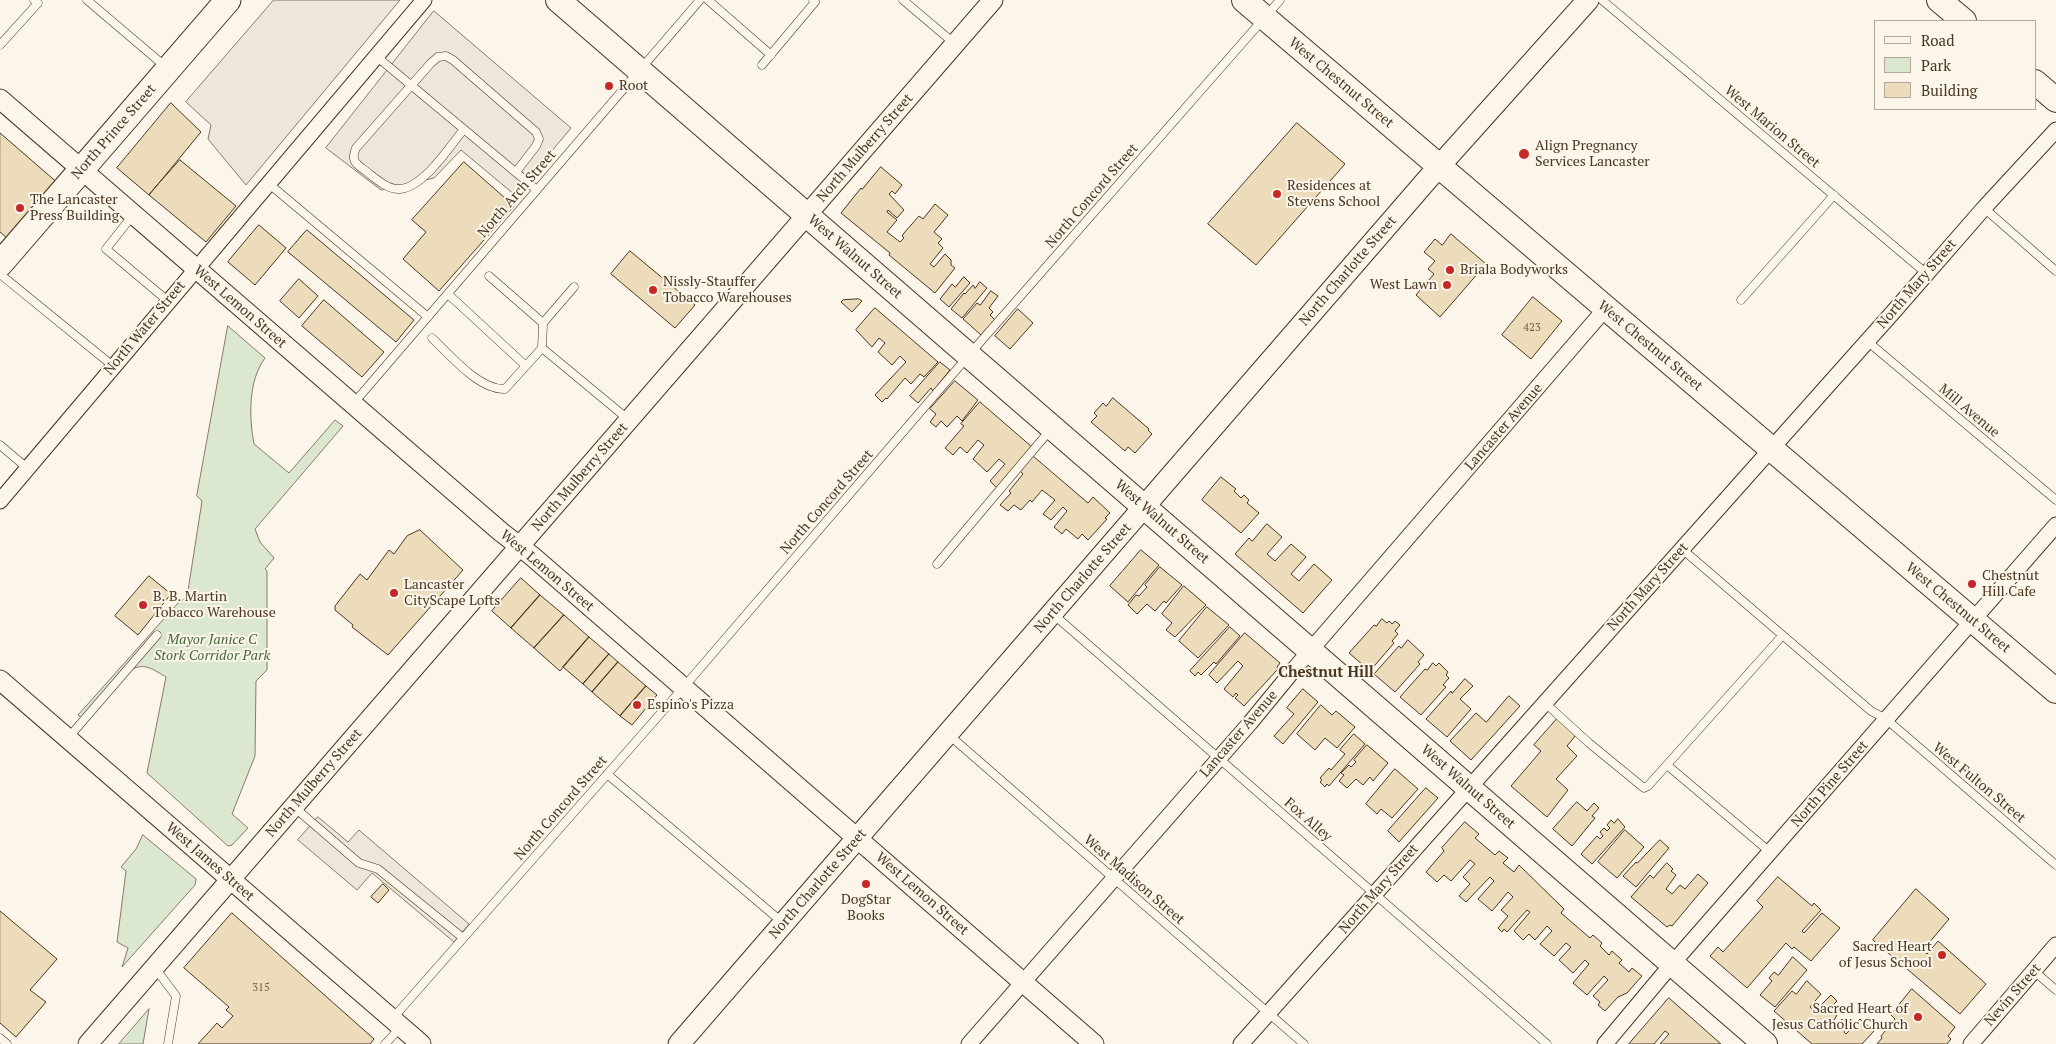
<!DOCTYPE html>
<html>
<head>
<meta charset="utf-8">
<style>
	body { margin:0 }
	#map { position:relative; width:2056px; height:1044px; overflow:hidden; background:#fbf6e9; font-family:"PT Serif",serif }
	canvas { display:block }
	.legend { position:absolute; left:1874px; top:20px; width:162px; height:90px; box-sizing:border-box; background:#fbf6e9; border:1px solid #b4a999; margin:0; padding:6px 9px; list-style:none; font-size:15px; color:#4a3520 }
	.legend li { display:flex; align-items:center; gap:10px; height:25px }
	.legend b { width:25px; border:1px solid #b4a999 }
</style>
</head>
<body>
<div id="map">
<canvas width="2056" height="1044"></canvas>
<ul class="legend">
<li><b style="height:6px;background:#fbf6e9"></b>Road</li>
<li><b style="height:14px;background:#dce7d0"></b>Park</li>
<li><b style="height:14px;background:#ecdcbc"></b>Building</li>
</ul>
</div>
<script>
const c = document.querySelector('canvas').getContext('2d');
c.lineJoin = 'round';
function paint(path, color) {
  c.fillStyle = color;
  c.fill(path, 'evenodd');
}
function strokePath(path, color, width, dash) {
  c.strokeStyle = color;
  c.lineWidth = width;
  c.lineCap = dash ? 'butt' : 'round';
  c.setLineDash(dash || []);
  c.stroke(path);
}
function label(font, color, halo, rows, align = 'center') {
  c.font = font + ' "PT Serif",serif';
  c.lineWidth = 4;
  c.setLineDash([]);
  c.textBaseline = 'middle';
  c.strokeStyle = halo;
  c.fillStyle = color;
  for (const [text, x, y, turn = 0] of rows) {
    c.save();
    c.translate(x, y);
    c.rotate((+turn || 0) * Math.PI / 180);
    c.textAlign = isNaN(turn) ? turn : align;
    if (halo) c.strokeText(text, 0, 0);
    c.fillText(text, 0, 0);
    c.restore();
  }
}
const green = new Path2D(`
	M228,326L265,358C248,381 249,417 254,444L289,473L335,420L343,426L255,529L260,542L274,558L265,569L267,571V670L256,681L255,756L232,814L248,828L232,845L228,846L147,773L166,677C154,670 143,661 130,671L86,723L78,715L178,603L187,597L202,501L197,496Z
	M143,835L196,879L195,885L122,967L128,948L117,942L126,871L121,867L136,849Z
	M149,1009L143,1044H119Z`);
paint(green, '#dce7d0');
strokePath(green, '#887966', 1);
const parking = new Path2D(`
	M274,0H400L246,185L208,139L211,125L186,102Z
	M434,11L571,128L515,195L461,150L434,178L381,190L326,148Z
	M318,817L348,842L359,830L469,924L454,942L372,873L357,890L298,840Z`);
paint(parking, '#ede7d9');
strokePath(parking, '#887966', 1);
const building = new Path2D(`
	M171,103L201,132L149,195L117,168Z
	M1297,123L1345,164L1256,265L1208,224Z
	M0,133L60,185L13,243L0,232Z
	M180,160L236,206L206,242L149,195Z
	M464,162L514,206L439,291L403,259L426,232L412,220Z
	M881,167L902,185L895,194L892,191L889,194L904,210L897,218L888,210L887,212L897,220L887,232L900,242L904,238L902,236L904,233L919,216L923,219L935,204L948,215L934,232L942,239L938,243L943,248L930,264L934,267L945,254L951,260V265L955,268L935,293L889,255L890,253L841,213L861,188L862,189Z
	M259,225L286,248L255,285L228,262Z
	M307,230L414,320L396,342L288,252Z
	M1451,234L1486,264L1440,317L1416,295L1434,274L1428,269L1435,261L1424,252L1435,239L1442,245Z
	M630,251L695,305L675,328L611,274Z
	M964,277L970,283L949,307L940,299L952,284L955,287Z
	M299,279L318,296L299,318L280,301Z
	M980,282L987,288L962,318L951,309L964,293L965,294L973,285L975,288Z
	M991,291L998,296L989,308L993,312L990,315L995,320L981,335L963,319L977,303L980,305Z
	M1533,297L1562,321L1531,359L1502,335Z
	M859,299L862,301L852,312L841,302L843,300Z
	M324,300L384,352L362,377L302,326Z
	M875,308L938,362L924,377L920,374L911,384L905,378L887,399L886,398L882,402L875,395L906,362L900,356L892,365L878,352L885,343L879,338L872,347L856,330Z
	M1018,309L1033,323L1010,349L995,336Z
	M940,362L950,370L933,391L931,388L918,403L910,396Z
	M955,381L978,400L962,421L957,416L947,427L941,421L936,427L930,422L936,414L930,409Z
	M1113,398L1149,429L1148,430L1152,434L1135,453L1128,447L1125,451L1091,422L1097,416L1094,413L1103,403L1106,406Z
	M980,402L1032,447L997,488L990,481L1005,464L999,459L987,472L973,459L984,445L978,440L967,453L960,447L953,455L945,448L964,426L961,424Z
	M1033,456L1088,503L1093,497L1110,513L1105,518L1107,519L1088,540L1082,534L1078,539L1066,529L1062,534L1054,527L1067,511L1063,507L1051,520L1043,514L1055,500L1042,490L1032,502L1030,500L1021,510L1014,505L1008,511L1000,505L1011,493L1009,491L1023,474L1020,471Z
	M1221,477L1236,489L1234,491L1241,498L1244,495L1249,500L1247,503L1259,513L1241,533L1202,500Z
	M1267,524L1282,537L1267,554L1275,561L1291,544L1306,557L1291,574L1299,581L1314,564L1332,580L1303,613L1235,554L1249,538L1252,541Z
	M420,530L463,570L388,655L352,627L353,625L335,610V606L360,574L367,580L389,550L394,554L407,536Z
	M1141,550L1159,565L1128,602L1110,586Z
	M1160,567L1182,585L1166,603L1164,601L1155,611L1147,604L1137,614L1128,605L1136,595L1139,596L1147,587L1145,585Z
	M149,576L171,594L138,635L115,616Z
	M521,578L540,595L511,628L492,611Z
	M1184,586L1206,605L1175,637L1166,630L1172,623L1162,614Z
	M540,595L564,615L534,648L511,628Z
	M1207,607L1229,625L1198,658L1179,641Z
	M564,615L589,637L560,671L534,648Z
	M1382,619L1387,623L1389,621L1392,624L1395,621L1400,625L1395,631L1398,634L1392,641L1394,643L1370,671L1349,653L1374,625L1376,626Z
	M1230,627L1240,636L1216,664L1214,662L1201,675L1198,672L1195,676L1190,671Z
	M1245,633L1280,663L1277,667L1278,669L1244,706L1235,698L1238,695L1236,693L1233,697L1224,689L1243,666L1238,661L1217,683L1209,675Z
	M589,637L609,654L583,684L563,667Z
	M1408,640L1424,655L1418,662L1420,664L1395,692L1374,674L1399,646L1401,648Z
	M609,654L618,662L592,692L583,684Z
	M618,662L646,686L620,716L592,692Z
	M1433,663L1436,666L1439,663L1448,672L1446,675L1449,678L1443,685L1446,687L1421,715L1400,697L1425,669L1427,670Z
	M1465,679L1473,686L1460,699L1471,709L1447,737L1426,719L1451,691L1452,693Z
	M646,686L657,695L632,725L620,716Z
	M1303,689L1318,702L1283,744L1274,736L1294,714L1287,708Z
	M1509,696L1520,706L1471,760L1450,741L1476,713L1486,722Z
	M1321,705L1332,715L1336,711L1355,727L1337,748L1325,738L1315,750L1297,734Z
	M1557,719L1576,735L1567,746L1577,756L1556,779L1568,790L1547,817L1511,786L1541,751L1534,745Z
	M1354,734L1365,744L1329,786L1327,784L1325,787L1320,782L1322,780L1320,778L1329,768L1331,770L1345,754L1340,750Z
	M1367,745L1388,763L1373,781L1370,777L1363,785L1356,779L1347,788L1339,781L1344,775L1341,773L1349,765L1351,767L1356,762L1354,760Z
	M1395,769L1418,789L1392,818L1381,809L1377,814L1366,804Z
	M1426,788L1438,798L1399,842L1388,831Z
	M1577,802L1587,811L1594,803L1599,808L1592,816L1595,818L1572,846L1553,829Z
	M1618,819L1625,827L1592,864L1581,854L1597,836L1600,839L1603,836L1600,832L1604,828L1607,831L1610,828L1607,825L1611,820L1614,823Z
	M1465,822L1479,834L1475,838L1495,855L1499,851L1508,858L1503,863L1514,872L1519,865L1564,909L1561,913L1590,938L1593,935L1602,943L1600,946L1609,955L1612,951L1622,960L1619,963L1629,972L1632,968L1642,976L1627,993L1618,997L1605,1011L1598,1005L1600,1002L1593,996L1608,980L1604,976L1587,995L1573,983L1589,964L1585,960L1573,973L1559,960L1571,947L1566,943L1554,956L1540,944L1552,931L1547,926L1535,940L1529,934L1523,940L1514,931L1530,912L1527,910L1507,932L1504,929L1502,932L1498,928L1508,916L1501,910L1513,897L1508,892L1492,911L1478,899L1494,881L1490,877L1466,902L1459,896L1470,884L1463,877L1475,864L1470,860L1451,881L1444,875L1437,882L1426,872L1444,851L1442,848Z
	M1625,830L1644,847L1617,878L1598,862Z
	M1660,840L1669,848L1636,887L1623,876L1636,862L1637,863Z
	M1667,863L1673,869L1671,871L1676,875L1666,889L1672,894L1680,885L1685,889L1698,874L1708,883L1672,926L1670,925L1667,927L1631,897L1650,875L1653,878Z
	M1778,877L1812,906L1814,903L1821,910L1802,931L1804,933L1822,913L1840,928L1811,961L1794,947L1792,949L1786,943L1747,988L1710,956L1718,947L1723,952L1763,907L1757,901Z
	M383,884L389,890L378,903L371,897Z
	M1916,889L1949,919L1923,950L1927,954L1938,941L1986,984L1960,1014L1873,940Z
	M0,911L57,959L30,990L46,1002L16,1037L0,1023Z
	M232,913L374,1039L370,1044H198L217,1023L222,1028L233,1016L226,1010L229,1007L184,968Z
	M1793,957L1807,970L1775,1007L1760,995L1772,981L1769,978L1774,972L1778,975Z
	M1807,981L1821,994L1810,1007L1815,1011L1831,995L1837,1001L1830,1008L1837,1015L1831,1025L1834,1028L1842,1019L1849,1025L1844,1032L1846,1034L1860,1019L1874,1031L1862,1044H1812L1774,1011L1792,991L1796,994Z
	M1912,989L1955,1027L1948,1036L1951,1039L1947,1044H1877L1882,1038L1881,1036L1895,1019L1891,1015Z
	M1669,998L1721,1044H1660L1669,1034L1665,1031L1654,1044H1629Z`);
paint(building, '#ecdcbc');
strokePath(building, '#4a3520', 1);
const service = new Path2D(`
	M87,0L167,68
	M708,0L771,55
	M903,0L955,44
	M1602,0L1927,274
	M0,45L38,3L34,0
	M376,56L537,190
	M762,65L815,2L813,0
	M464,129C450,146 424,187 400,189C388,190 376,179 367,172C357,164 350,162 356,148L431,63L438,57L446,56L453,60L536,132L539,139L536,146L516,172
	M268,183L428,317
	M1984,208L2056,271
	M133,215L106,249L168,301
	M0,274L113,366
	M489,276L543,323
	M448,294L526,366
	M1741,300L1834,195
	M432,338C450,355 479,390 505,389L542,348L629,420
	M1867,341L2056,500
	M542,348L543,323L574,287
	M353,404L700,0
	M0,445L27,468
	M1682,549L1871,711L1886,719L2056,865
	M937,564L1051,429
	M1053,614L1547,1044
	M1545,703L1589,743L1644,788L1648,786L1782,636
	M949,735L1304,1044
	M69,737L157,635
	M1667,765L1770,852
	M607,774L782,922
	M294,807L359,863L378,869L463,938
	M155,968L176,996L168,1044
	M2034,971L2056,990
	M393,1018L683,688L982,340L1280,0
	M0,1038L7,1044
	M385,1044L401,1027`);
const minor = new Path2D(`
	M0,501L424,0
	M969,1044L1250,723L1296,667L1606,308
	M1241,1044L1895,310L1984,208L2056,130
	M1605,1044L1672,964L2056,525
	M1971,1044L2056,945`);
const tertiary = new Path2D(`
	M0,99L501,532L532,556L1094,1044
	M0,680L421,1044
	M88,1044L993,0`);
const secondary = new Path2D(`
	M679,1044L1426,181L1588,0`);
const primary = new Path2D(`
	M558,0L1765,1044
	M1244,0L2056,691
	M1939,0L1964,21
	M2035,82L2056,100`);
const trunk = new Path2D(`
	M0,264L228,0`);
strokePath(service, '#4a3520', 9);
strokePath(minor, '#4a3520', 17);
strokePath(tertiary, '#4a3520', 21);
strokePath(secondary, '#4a3520', 23);
strokePath(primary, '#4a3520', 26);
strokePath(trunk, '#4a3520', 27);
strokePath(service, '#fbf6e9', 8);
strokePath(minor, '#fbf6e9', 15);
strokePath(tertiary, '#fbf6e9', 19);
strokePath(secondary, '#fbf6e9', 21);
strokePath(primary, '#fbf6e9', 24);
strokePath(trunk, '#fbf6e9', 25);
for (const [x, y, r, color] of [
	[609,86,5,"#c62828"],
	[1524,154,6,"#c62828"],
	[1277,194,5,"#c62828"],
	[20,208,5,"#c62828"],
	[1450,270,5,"#c62828"],
	[1447,285,5,"#c62828"],
	[653,290,5,"#c62828"],
	[1972,584,5,"#c62828"],
	[394,593,5,"#c62828"],
	[143,605,5,"#c62828"],
	[637,705,5,"#c62828"],
	[866,884,5,"#c62828"],
	[1942,955,5,"#c62828"],
	[1918,1017,5,"#c62828"]
]) {
  const dot = new Path2D();
  dot.arc(x, y, r, 0, 2 * Math.PI);
  c.fillStyle = color;
  c.fill(dot);
  strokePath(dot, '#fbf6e9', 2);
}
label('11px', '#725f47', null, [
	["423",1532,328],
	["315",261,988]
]);
label('14px', '#4a3520', '#fbf6e9', [
	["West Chestnut Street",1341,83,40],
	["West Marion Street",1772,127,40],
	["North Prince Street",114,132,-49],
	["North Mulberry Street",865,148,-49],
	["North Arch Street",517,194,-49],
	["North Concord Street",1092,196,-49],
	["West Walnut Street",855,257,41],
	["North Charlotte Street",1348,271,-49],
	["North Mary Street",1917,284,-49],
	["West Lemon Street",240,307,41],
	["North Water Street",145,328,-50],
	["West Chestnut Street",1650,346,40],
	["Mill Avenue",1969,411,40],
	["Lancaster Avenue",1504,427,-49],
	["North Mulberry Street",580,477,-49],
	["North Concord Street",827,502,-49],
	["West Walnut Street",1162,522,41],
	["West Lemon Street",547,571,40],
	["North Charlotte Street",1083,578,-49],
	["North Mary Street",1648,587,-48],
	["West Chestnut Street",1958,608,40],
	["Lancaster Avenue",1239,734,-49],
	["North Mulberry Street",314,783,-49],
	["West Fulton Street",1979,783,40],
	["North Pine Street",1830,784,-49],
	["West Walnut Street",1468,787,41],
	["North Concord Street",561,808,-49],
	["Fox Alley",1308,820,41],
	["West James Street",210,862,41],
	["West Madison Street",1134,880,41],
	["North Charlotte Street",818,884,-49],
	["North Mary Street",1379,889,-49],
	["West Lemon Street",922,894,41],
	["Nevin Street",2013,995,-49]
]);
label('14px', '#4a3520', '#fbf6e9', [
	["Root",619,86],
	["Align Pregnancy",1535,146],
	["Services Lancaster",1535,162],
	["Residences at",1287,186],
	["Stevens School",1287,202],
	["The Lancaster",30,200],
	["Press Building",30,216],
	["Briala Bodyworks",1460,270],
	["Nissly-Stauffer",663,282],
	["Tobacco Warehouses",663,298],
	["West Lawn",1437,285,"right"],
	["Chestnut",1982,576],
	["Hill Cafe",1982,592],
	["Lancaster",404,585],
	["CityScape Lofts",404,601],
	["B. B. Martin",153,597],
	["Tobacco Warehouse",153,613],
	["Espino's Pizza",647,705],
	["DogStar",866,900,"center"],
	["Books",866,916,"center"],
	["Sacred Heart",1932,947,"right"],
	["of Jesus School",1932,963,"right"],
	["Sacred Heart of",1908,1009,"right"],
	["Jesus Catholic Church",1908,1025,"right"]
], 'left');
label('italic 14px', '#436837', '#fbf6e9', [
	["Mayor Janice C",212,640],
	["Stork Corridor Park",212,656]
]);
label('bold 15px', '#4a3520', '#fbf6e9', [
	["Chestnut Hill",1326,673]
]);
</script>
</body>
</html>
